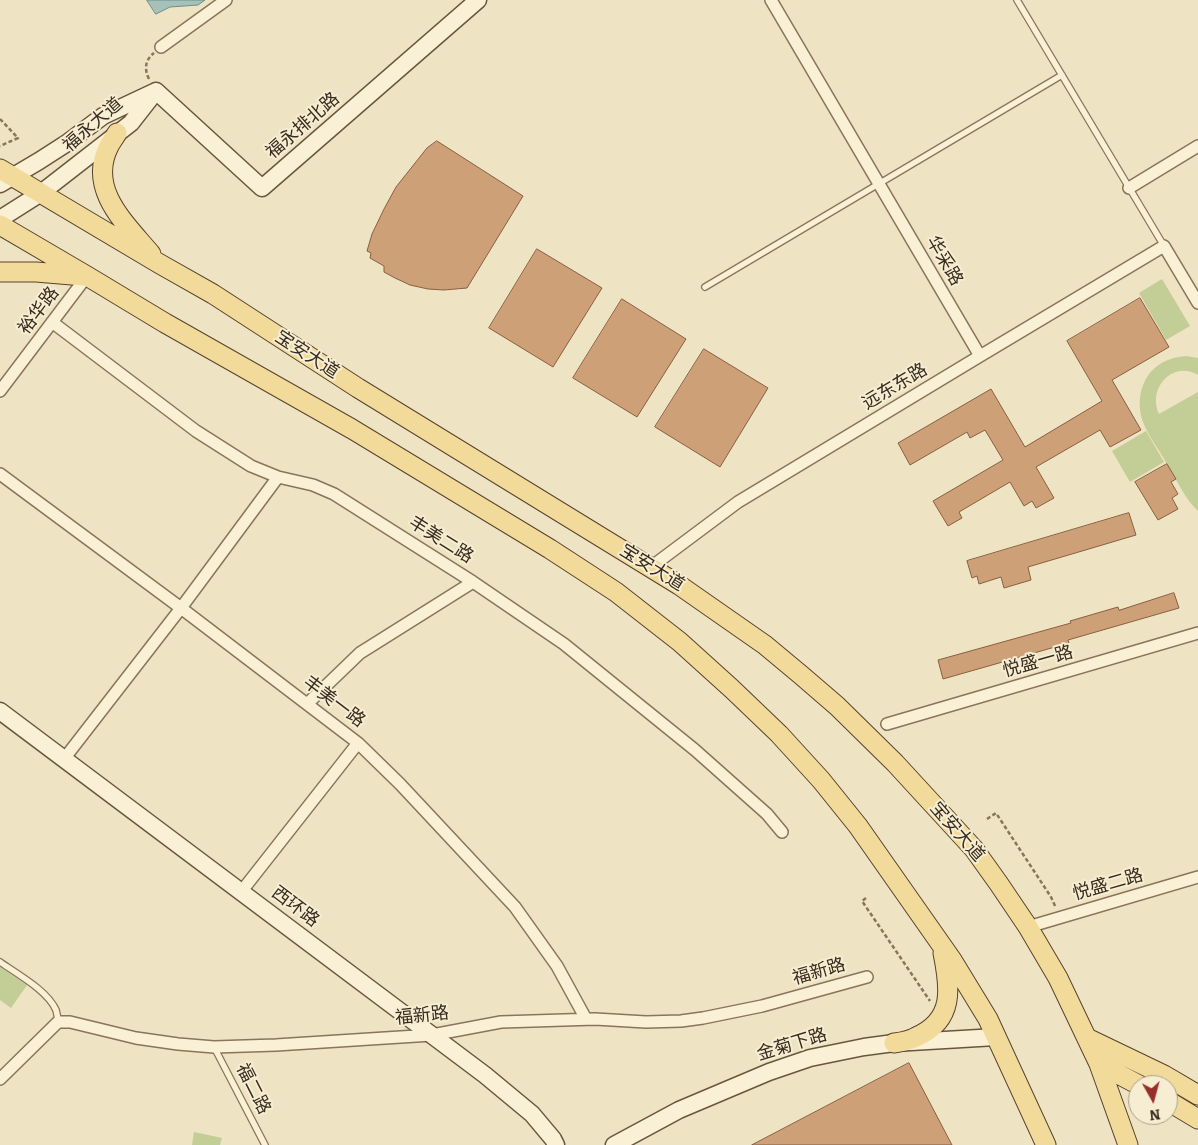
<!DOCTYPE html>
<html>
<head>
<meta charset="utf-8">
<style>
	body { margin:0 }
	#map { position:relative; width:1198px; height:1145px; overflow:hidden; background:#eee3c2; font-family:Bitter,serif }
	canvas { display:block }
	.north { position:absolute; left:1128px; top:1075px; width:50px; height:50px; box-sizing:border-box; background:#f6edd2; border:1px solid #aaa08a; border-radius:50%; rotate:173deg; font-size:14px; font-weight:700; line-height:20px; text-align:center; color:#382c1e }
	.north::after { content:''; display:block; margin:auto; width:18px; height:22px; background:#982e29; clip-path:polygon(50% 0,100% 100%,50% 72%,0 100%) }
</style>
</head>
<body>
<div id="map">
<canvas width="1198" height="1145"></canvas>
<div class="north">N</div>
</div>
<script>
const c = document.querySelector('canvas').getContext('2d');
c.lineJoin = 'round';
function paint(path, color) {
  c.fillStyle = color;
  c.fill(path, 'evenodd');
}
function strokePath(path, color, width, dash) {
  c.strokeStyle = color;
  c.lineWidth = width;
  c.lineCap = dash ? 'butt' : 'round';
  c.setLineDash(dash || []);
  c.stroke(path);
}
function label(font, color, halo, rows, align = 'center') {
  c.font = font + ' Bitter,"Noto Sans SC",serif';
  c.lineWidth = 4;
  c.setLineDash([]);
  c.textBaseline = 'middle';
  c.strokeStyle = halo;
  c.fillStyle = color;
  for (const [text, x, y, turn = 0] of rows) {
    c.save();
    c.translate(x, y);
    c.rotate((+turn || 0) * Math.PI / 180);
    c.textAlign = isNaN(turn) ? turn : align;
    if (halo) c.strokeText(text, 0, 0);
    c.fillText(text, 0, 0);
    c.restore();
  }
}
paint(new Path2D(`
	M1162,279L1190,326L1166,340L1139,293Z
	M1186,356L1198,358V375C1173,360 1147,388 1159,414L1198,392V511C1185,499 1177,480 1168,466C1161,452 1148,436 1143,422C1134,397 1144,367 1171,359C1175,357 1181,357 1186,356Z
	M1146,431L1164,462L1130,482L1112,451Z
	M0,967L27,985L11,1008L0,1000Z
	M194,1132L222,1138L220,1145H192Z`), '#c3cd96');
const water = new Path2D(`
	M147,0H205L198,5L170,7L156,14Z`);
paint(water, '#a5c1ba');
strokePath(water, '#6c8f88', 1);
const building = new Path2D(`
	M437,141L523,196L467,288L444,290L428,289L410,285L395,278L384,272V266L370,258L371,253L367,251L372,234L384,209L396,187L427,148Z
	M537,249L602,288L553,367L489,328Z
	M1140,298L1169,347L1112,380L1141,430L1110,447L1100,430L1036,467L1054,498L1036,508L1032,501L1024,506L1010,482L959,512L962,518L948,526L933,501L1003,460L985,430L970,438L967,432L910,465L898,443L991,389L1025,447L1102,401L1067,341Z
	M622,299L686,339L637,417L573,378Z
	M704,349L768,388L720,467L655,427Z
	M1167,464L1176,479L1171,482L1178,494L1172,498L1178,509L1158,520L1135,482Z
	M1129,513L1136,535L1028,567L1031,580L1004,588L1001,577L979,584L977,576L972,578L967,561Z
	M1174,593L1179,608L1068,640L1069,643L943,679L938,660L1071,623L1070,621L1118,607L1119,610Z
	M909,1063L952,1145H752Z`);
paint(building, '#cda078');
strokePath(building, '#885f3f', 1);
const lane = new Path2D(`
	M1017,0L1164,246
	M705,287L1062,75
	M0,962C17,974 47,990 56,1010C57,1014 58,1018 58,1022
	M214,1047L265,1145`);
const street = new Path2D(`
	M771,0L980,356
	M161,47L226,0
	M1129,188L1198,146
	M52,322L196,431L251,466L278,477L313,485L334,494L473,582L564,644L695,750L767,814L782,832
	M0,391L87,276
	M0,474L181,608L358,743L400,784L515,907L557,966L586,1019
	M651,567L738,502L980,356L1164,246L1198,303
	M307,704L360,653L473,582
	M887,724L1198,633
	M64,759L181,608L278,477
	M241,892L358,743
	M1028,927L1198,877
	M0,1079L58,1022H70L136,1038L178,1044L214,1047L276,1045L432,1035L501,1022L595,1019L646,1022L681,1021L703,1018L762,1006L867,977`);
const secondary = new Path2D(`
	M156,91L262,188L478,0
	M0,184L39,161L67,143L103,116L154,92
	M0,219L41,193L131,123L156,91
	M0,711L485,1075L532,1114L553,1139L556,1145
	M614,1145L679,1110L769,1072L810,1058L864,1047L894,1043L996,1037`);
const primary = new Path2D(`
	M117,133C115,137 111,142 109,146C87,189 125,223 151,254
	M0,169L160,264L213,294L358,388L679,585L765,645L801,675L837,706L895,763L974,849L999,884L1028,927L1058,978L1099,1064L1128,1145
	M0,225L87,276L165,323L352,429L550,549L616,592L680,642L732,689L779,734L821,780L858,826L952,960L988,1019L1046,1145
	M0,272H36L84,276
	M1087,1038L1164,1075L1198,1095
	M894,1043C901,1042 909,1041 916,1037C955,1020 950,988 943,953
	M1099,1064L1139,1085
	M1168,1101L1198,1119`);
strokePath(lane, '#897559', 8);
strokePath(street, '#897559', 14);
strokePath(secondary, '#6a563c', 19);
strokePath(primary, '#56432e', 21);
strokePath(new Path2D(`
	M149,79C144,69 145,60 154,53
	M0,119L18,138L0,146
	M987,819L996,813L1051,897L1056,908
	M866,898L862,901L930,1001`), '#897559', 2.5, [4, 2.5]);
strokePath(lane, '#f9f0d6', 5.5);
strokePath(street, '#f9f0d6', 11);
strokePath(secondary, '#f9f0d6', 16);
strokePath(primary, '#f2db9a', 19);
label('18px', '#382c1e', '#f6edd2', [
	["福永大道",93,125,-41],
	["福永排北路",303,126,-41],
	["华采路",944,261,60],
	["裕华路",39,311,-53],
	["宝安大道",307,355,33],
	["远东东路",895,387,-31],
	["丰美二路",441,540,32],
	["宝安大道",652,568,32],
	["悦盛一路",1038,662,-16],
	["丰美一路",334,702,37],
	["宝安大道",957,832,49],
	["悦盛二路",1108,885,-16],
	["西环路",295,907,37],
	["福新路",819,972,-16],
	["福新路",422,1016,-6],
	["金菊下路",792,1045,-17],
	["福二路",253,1089,63]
]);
</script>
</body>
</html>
